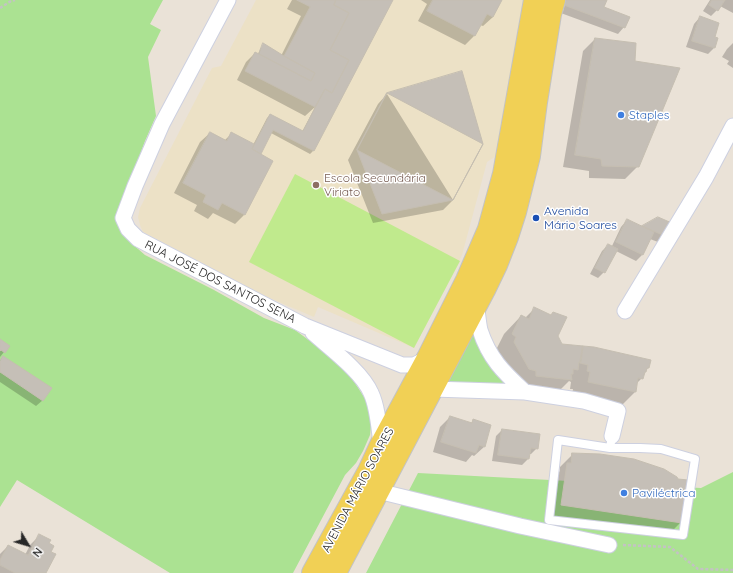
<!DOCTYPE html>
<html>
<head>
<meta charset="utf-8">
<style>
	body { margin:0 }
	#map { position:relative; width:733px; height:573px; overflow:hidden; background:#eae2d7; font-family:Quicksand,sans-serif }
	canvas { display:block }
	.north { position:absolute; left:8px; top:525px; width:40px; height:40px; -webkit-text-stroke:3px #fff; paint-order:stroke; rotate:128deg; font-size:11px; font-weight:700; line-height:16px; text-align:center; color:#272727 }
	.north::after { content:''; display:block; margin:auto; width:14px; height:18px; background:#272727; clip-path:polygon(50% 0,100% 100%,50% 72%,0 100%) }
</style>
</head>
<body>
<div id="map">
<canvas width="733" height="573"></canvas>
<div class="north">N</div>
</div>
<script>
const c = document.querySelector('canvas').getContext('2d');
c.lineJoin = 'round';
function paint(path, color) {
  c.fillStyle = color;
  c.fill(path, 'evenodd');
}
function strokePath(path, color, width, dash) {
  c.strokeStyle = color;
  c.lineWidth = width;
  c.lineCap = dash ? 'butt' : 'round';
  c.setLineDash(dash || []);
  c.stroke(path);
}
function label(font, color, halo, rows, align = 'center') {
  c.font = font + ' Quicksand,sans-serif';
  c.lineWidth = 3;
  c.setLineDash([]);
  c.textBaseline = 'middle';
  c.strokeStyle = halo;
  c.fillStyle = color;
  for (const [text, x, y, turn = 0] of rows) {
    c.save();
    c.translate(x, y);
    c.rotate((+turn || 0) * Math.PI / 180);
    c.textAlign = isNaN(turn) ? turn : align;
    if (halo) c.strokeText(text, 0, 0);
    c.fillText(text, 0, 0);
    c.restore();
  }
}
paint(new Path2D(`
	M256,0H526L496,156L487,162L462,255L414,348L318,307L314,317L260,294L143,232L140,225L138,217L140,208L212,68L221,66Z`), '#ece1c6');
paint(new Path2D(`
	M0,0H163L150,24L161,30L148,57L156,116L145,141L119,212L122,232L130,242L145,255L214,290L264,318L295,330L329,355L353,380L368,403L372,418L370,435L363,451L356,463L345,475L293,573H170L17,480L0,507Z
	M475,335L508,385L452,384L449,382L450,379L469,339L472,336Z
	M733,472V573H366L418,473L701,488Z`), '#abe292');
paint(new Path2D(`
	M295,174L460,261L414,348L249,262Z`), '#c0ea8d');
paint(new Path2D(`
	M292,0H392L313,151L310,154L271,133L259,154L244,215L235,224L213,213L208,219L194,211L197,205L174,193L200,142L210,133L225,140L231,134L253,145L267,118L270,115L302,132L315,107L305,116L237,80L246,62L255,53L258,54L261,48L264,45L281,56L301,16L287,9Z
	M421,0H501L493,17L483,26L480,25L474,36L465,45L418,21L427,4Z
	M566,0H606L603,8L624,27L618,34L558,12L561,10L563,11Z
	M710,0H733V13L720,6L717,10L711,16L703,11Z
	M700,17L713,38L717,39L714,48L708,54L686,47L694,24Z
	M595,39L634,62L638,166L625,179L589,178V171L563,167L583,51Z
	M733,43V68L727,64L729,61L722,57L727,49Z
	M387,94L453,200L443,210L373,223L348,160L378,104Z
	M658,218L673,224L658,242L650,239L643,254L636,261L616,251L604,272L598,278L590,274L602,251L608,245L612,246L621,227L627,220L642,227Z
	M535,308L557,336L561,345L648,368L643,374L642,378L636,384L635,392L618,409L571,399L573,389H570L571,382L569,381L553,397L519,393L495,352L504,334L521,316L525,318Z
	M0,340L4,352L0,357Z
	M3,357L43,400L36,406L0,382V360Z
	M450,417L471,423L473,421L490,426L484,447L474,456L472,455L466,462L433,452L440,427Z
	M502,430L537,448L531,454H529L528,459L522,465L492,461L496,436Z
	M573,454L681,522L668,535L549,518L555,476L560,471V467Z
	M40,535L50,552L45,573H0V554L8,546L25,555L30,545Z`), '#0003');
const building = new Path2D(`
	M297,0H336L334,5L349,13L330,50L349,60L332,93L325,89L315,107L245,71L255,52L311,81L315,73L284,56L310,7Z
	M336,0H393L314,151L273,130L261,154L252,149L270,114L303,131L325,89L332,93L349,60L330,50L349,13L334,5Z
	M433,0H502L493,17L487,14L475,36L427,11Z
	M565,0H607L604,7L630,17L625,28L564,5Z
	M712,0H725L718,11L709,5Z
	M700,16L719,23L715,37L718,38L715,48L692,41Z
	M595,38L636,43L635,61L680,68L639,167L602,166L601,159L575,155Z
	M263,43L284,56L315,73L311,81L259,54Z
	M462,71L483,144L453,200L382,214L357,150L387,93Z
	M387,93L483,144L453,200L357,150Z
	M210,132L227,141L231,132L254,144L252,149L273,161L245,215L222,203L218,210L203,202L206,195L183,183Z
	M658,217L674,224L665,236L642,226Z
	M627,219L654,232L643,255L616,242Z
	M608,244L618,249L605,273L595,268Z
	M534,307L551,315L553,312L567,317L558,336L562,344L583,346L581,362H579L578,370L573,369V374H571L572,380L536,376V371L529,369L514,342L516,337L512,334L521,315L529,319Z
	M0,339L10,346L5,353L1,350L0,351Z
	M583,346L594,347L651,360L649,368H647L646,372H645L643,379L638,378L636,392L588,382L590,372L587,371L588,365L580,363Z
	M3,356L52,388L43,401L0,372V361Z
	M450,416L472,423L473,419L491,425L485,447L479,445L476,453L441,442Z
	M502,429L540,434L538,449L531,448L529,459L498,455Z
	M572,453L600,454L634,459L664,469L677,477L678,479L688,480L682,523L561,505L567,463H571Z
	M39,534L51,540L49,543L54,546L51,552L56,554L46,573H15L0,565V560L8,545L28,555Z`);
paint(building, '#c5bfb7');
strokePath(building, '#c5beb1', 1);
const service = new Path2D(`
	M610,448H640L661,449L695,459L683,535L549,520L558,440L610,448L612,436`);
const minor = new Path2D(`
	M228,0L162,124L135,186L123,218L128,229L138,239L305,326L402,365H414L428,358
	M476,305C478,313 478,322 480,330C489,358 503,372 525,392
	M625,311L706,177L733,126
	M313,333C331,349 362,372 371,393C378,408 379,429 381,445
	M433,389L525,392L584,401L618,411L612,436
	M378,491L520,526L609,545`);
const primary = new Path2D(`
	M313,573L369,471L381,445L428,358L467,280L489,229L504,174L535,0
	M335,573L484,290L496,265L507,237L515,212L529,156L536,102L550,14L554,0`);
strokePath(service, '#cdd0e0', 10);
strokePath(minor, '#cdd0e0', 17);
strokePath(primary, '#c3c3c3', 24);
strokePath(new Path2D(`
	M0,8L11,1L15,0
	M623,545L670,547L698,569L733,570`), '#c3c3c3', 2.5, [3, 2]);
strokePath(service, '#fff', 8);
strokePath(minor, '#fff', 15);
strokePath(primary, '#f1d055', 22);
for (const [x, y, r, color] of [
	[621,115,4,"#3f7fe0"],
	[316,185,4,"#8d6e63"],
	[536,218,4,"#1a4fb4"],
	[624,493,4,"#3f7fe0"]
]) {
  const dot = new Path2D();
  dot.arc(x, y, r, 0, 2 * Math.PI);
  c.fillStyle = color;
  c.fill(dot);
  strokePath(dot, '#fff', 1.5);
}
label('12px', '#366cbe', '#fff', [
	["Staples",629,115],
	["Paviléctrica",632,493]
], 'left');
label('12px', '#785e54', '#fff', [
	["Escola Secundária",324,178],
	["Viriato",324,192]
], 'left');
label('12px', '#164399', '#fff', [
	["Avenida",544,211],
	["Mário Soares",544,225]
], 'left');
label('12px', '#272727', '#fff', [
	["RUA JOSÉ DOS SANTOS SENA",220,282,27],
	["AVENIDA MÁRIO SOARES",358,490,-62]
]);
</script>
</body>
</html>
